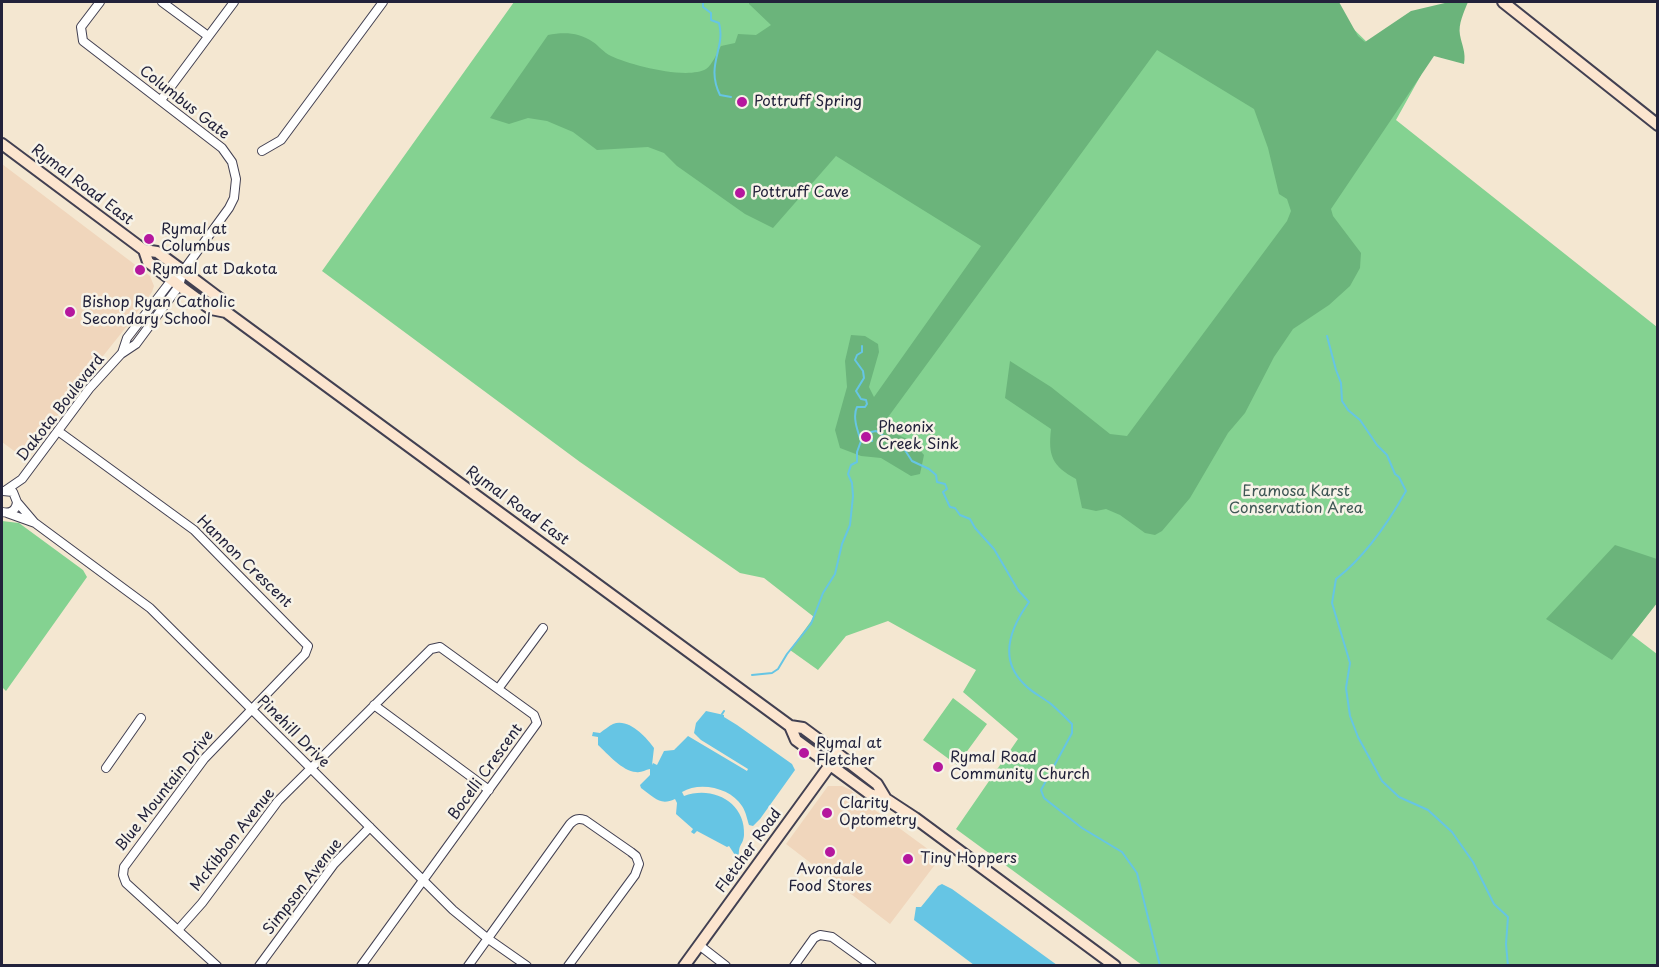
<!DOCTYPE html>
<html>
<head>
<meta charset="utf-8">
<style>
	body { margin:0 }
	#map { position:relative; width:1659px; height:967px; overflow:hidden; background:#f4e7d1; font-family:"Playpen Sans",sans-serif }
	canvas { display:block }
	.frame { position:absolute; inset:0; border:3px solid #22223b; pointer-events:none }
</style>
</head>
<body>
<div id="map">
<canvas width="1659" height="967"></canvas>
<div class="frame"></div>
</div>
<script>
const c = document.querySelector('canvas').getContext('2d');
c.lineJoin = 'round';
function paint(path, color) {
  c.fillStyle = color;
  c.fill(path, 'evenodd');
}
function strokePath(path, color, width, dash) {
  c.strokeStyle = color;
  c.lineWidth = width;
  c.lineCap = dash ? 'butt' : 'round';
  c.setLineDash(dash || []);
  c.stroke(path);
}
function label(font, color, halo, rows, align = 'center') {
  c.font = font + ' "Playpen Sans",sans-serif';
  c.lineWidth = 5;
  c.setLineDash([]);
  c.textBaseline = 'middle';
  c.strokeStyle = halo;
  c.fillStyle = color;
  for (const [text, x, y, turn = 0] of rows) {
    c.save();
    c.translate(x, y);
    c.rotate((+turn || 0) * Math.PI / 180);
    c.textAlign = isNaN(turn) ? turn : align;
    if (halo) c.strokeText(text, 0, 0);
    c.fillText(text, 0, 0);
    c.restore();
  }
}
paint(new Path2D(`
	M2,164L150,276L154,286L152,292L123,331L87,376L25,459L2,442Z
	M828,786H842L851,790L857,797L940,858L890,924L786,844Z`), '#f0d6bc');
paint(new Path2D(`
	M514,2H1259L1304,34L1326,2L1377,52L1421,75L1396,120L1657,327V603L1632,635L1657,654V965H1142L956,829L1018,739L963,692L976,670L888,621L846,636L818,670L790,650L814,617L764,578L740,573L580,462L322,271Z
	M2,521L19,523L83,570L87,577L6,691L2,687Z
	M953,698L987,724L957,765L923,740Z`), '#84d291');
paint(new Path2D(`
	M749,2H1339L1358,36L1365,42L1411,11L1449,2H1468C1464,12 1458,24 1460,35C1462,46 1466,52 1464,64L1434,56L1331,209L1333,216L1361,253L1360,268L1350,286L1329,305L1293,329L1274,357L1245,413L1228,433L1190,498L1162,531L1155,535L1145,533L1120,515L1106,509L1096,511L1082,508L1076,479C1052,466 1048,456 1051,429L1005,398L1010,361L1051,387L1110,434L1127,436L1287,221L1291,211L1287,199L1279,194L1268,148L1254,109L1157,50L883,424L886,430L912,441L924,455L920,474L911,476L881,458L861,456L840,448L835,430L847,387L845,361L851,335L865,336L878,344L879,352L869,387L874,397L981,246L836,156L773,228L745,214L677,166L664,153L648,147L597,150L573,132L547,121L528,118L509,124L490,118L548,35C563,32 579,32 593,42C599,46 603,52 611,56C630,65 687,80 706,69C712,65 717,53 721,46L735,43L738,34L756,35L771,25L749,4Z
	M1615,545L1657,559V603L1612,660L1546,619Z`), '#6bb47b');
paint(new Path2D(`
	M706,711L724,715V717L737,725L792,764L795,770L760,819L753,826L749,825C747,819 746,812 742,806C731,788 700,781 682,792L684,796C712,785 746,802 744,835C743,846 738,843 739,858H737L729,846L727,847L697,831L694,834L691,832L693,829L676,814L677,803L675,799C660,806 655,798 641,788L640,785L650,775V769C645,770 641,773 636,772C622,771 608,754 598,745V737L592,736L593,732L600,733C604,730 609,726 613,724C629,718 646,737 654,748L652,765L653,763L657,765L664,751L674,750L688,736L747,771L748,769L701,740L694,733L696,723Z
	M942,884L952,889L1057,965H974L914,920L916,907H921L938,886Z`), '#66c5e4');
strokePath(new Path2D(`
	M703,2V7L711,13V20L719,23C726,49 705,64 720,95L731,97
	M1327,336L1336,370L1341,383L1342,401L1348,410L1360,420L1377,445L1387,455L1395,474L1399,477L1406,491C1388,523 1366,556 1336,579L1332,603L1350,663L1346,688L1350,716L1358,737L1382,781L1399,797L1428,810L1452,832L1473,862L1494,904L1508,917L1506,944L1508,966
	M861,441H872L871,432L876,431L893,442L901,444L912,461L929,469L936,475L937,482L945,484L947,489L943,492L950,507L955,508L960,515L970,519L975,528L994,549L1018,590L1029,602C1011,627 998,659 1024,684C1031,692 1042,697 1051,704C1058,710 1065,717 1072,724V733L1041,790L1044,798L1082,828L1122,852L1137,873L1160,966
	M752,675L772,673L778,669L787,654L811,624L823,593L835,574L842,544L850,525L853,496L852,483L848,474L851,465L857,462V452L861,441C858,432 852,417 857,407H865L867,404L866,400L861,399L856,391L864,378L863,371L855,360L857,355L862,352V346
	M722,714L724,711`), '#66c5e4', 2);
const street = new Path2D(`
	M162,2L208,36
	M161,100L234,2
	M262,151L281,140L383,2
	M122,353L127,338L174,277
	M58,431L194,530L308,646L305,654L204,759L124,867L123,875L126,883L217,966
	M6,490L22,479L89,389L121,354L136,344L179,286L183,271L229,208L234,198L236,179L232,162L222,148L83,41L81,27L100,2
	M17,502L34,522
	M2,512C10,514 16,511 17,502L13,492L3,491
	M7,513L35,523L150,608L453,910L487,938L527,966
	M498,689L543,628
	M374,705L489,790
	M106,768L141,718
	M178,930L202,903L278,801L431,649L440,647L534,715L537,723L361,966
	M699,945L726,966
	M259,966L334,864L370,827
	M468,966L570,824C575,819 578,818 585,820L631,852L636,856L639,864L635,875L568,966
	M794,966L814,938L820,935L832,937L872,966`);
const secondary = new Path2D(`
	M1503,2L1658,125
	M2,144L144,250L157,252L183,271L219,298L226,312
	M144,250L148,262L185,290L211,309L226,312L790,726L796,740L870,794L886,799L915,818L1115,966
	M790,726L803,728L838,754L877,784L886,799
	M684,966L838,754`);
strokePath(street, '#424052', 10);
strokePath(secondary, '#424052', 14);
strokePath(street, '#fff', 8);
strokePath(secondary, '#fce5cf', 10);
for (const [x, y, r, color] of [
	[742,102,6,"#b5179e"],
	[740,193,6,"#b5179e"],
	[149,239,6,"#b5179e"],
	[140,270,6,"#b5179e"],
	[70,312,6,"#b5179e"],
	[866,437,6,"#b5179e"],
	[804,753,6,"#b5179e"],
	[938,767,6,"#b5179e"],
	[827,813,6,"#b5179e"],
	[830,852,6,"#b5179e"],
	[908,859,6,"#b5179e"]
]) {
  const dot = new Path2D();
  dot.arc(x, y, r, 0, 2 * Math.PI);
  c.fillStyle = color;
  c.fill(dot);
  strokePath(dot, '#f7f3e8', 2);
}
label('15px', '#22223b', '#f7f3e8', [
	["Pottruff Spring",754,102],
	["Pottruff Cave",752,193],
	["Rymal at",161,230],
	["Columbus",161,247],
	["Rymal at Dakota",152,270],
	["Bishop Ryan Catholic",82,303],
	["Secondary School",82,320],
	["Pheonix",878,428],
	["Creek Sink",878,445],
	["Rymal at",816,744],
	["Fletcher",816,761],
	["Rymal Road",950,758],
	["Community Church",950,775],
	["Clarity",839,804],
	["Optometry",839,821],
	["Tiny Hoppers",920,859],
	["Avondale",830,870,"center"],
	["Food Stores",830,887,"center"]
], 'left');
label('15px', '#22223b', '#f7f3e8', [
	["Columbus Gate",184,103,38],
	["Rymal Road East",82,185,37],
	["Dakota Boulevard",61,408,-52],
	["Rymal Road East",517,506,36],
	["Hannon Crescent",244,562,44],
	["Pinehill Drive",293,732,45],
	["Bocelli Crescent",486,772,-54],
	["Blue Mountain Drive",165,791,-52],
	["McKibbon Avenue",233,840,-52],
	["Fletcher Road",749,851,-54],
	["Simpson Avenue",303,887,-52]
]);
label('15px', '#3f5755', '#f7f3e8', [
	["Eramosa Karst",1296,492],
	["Conservation Area",1296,509]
]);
</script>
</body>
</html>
